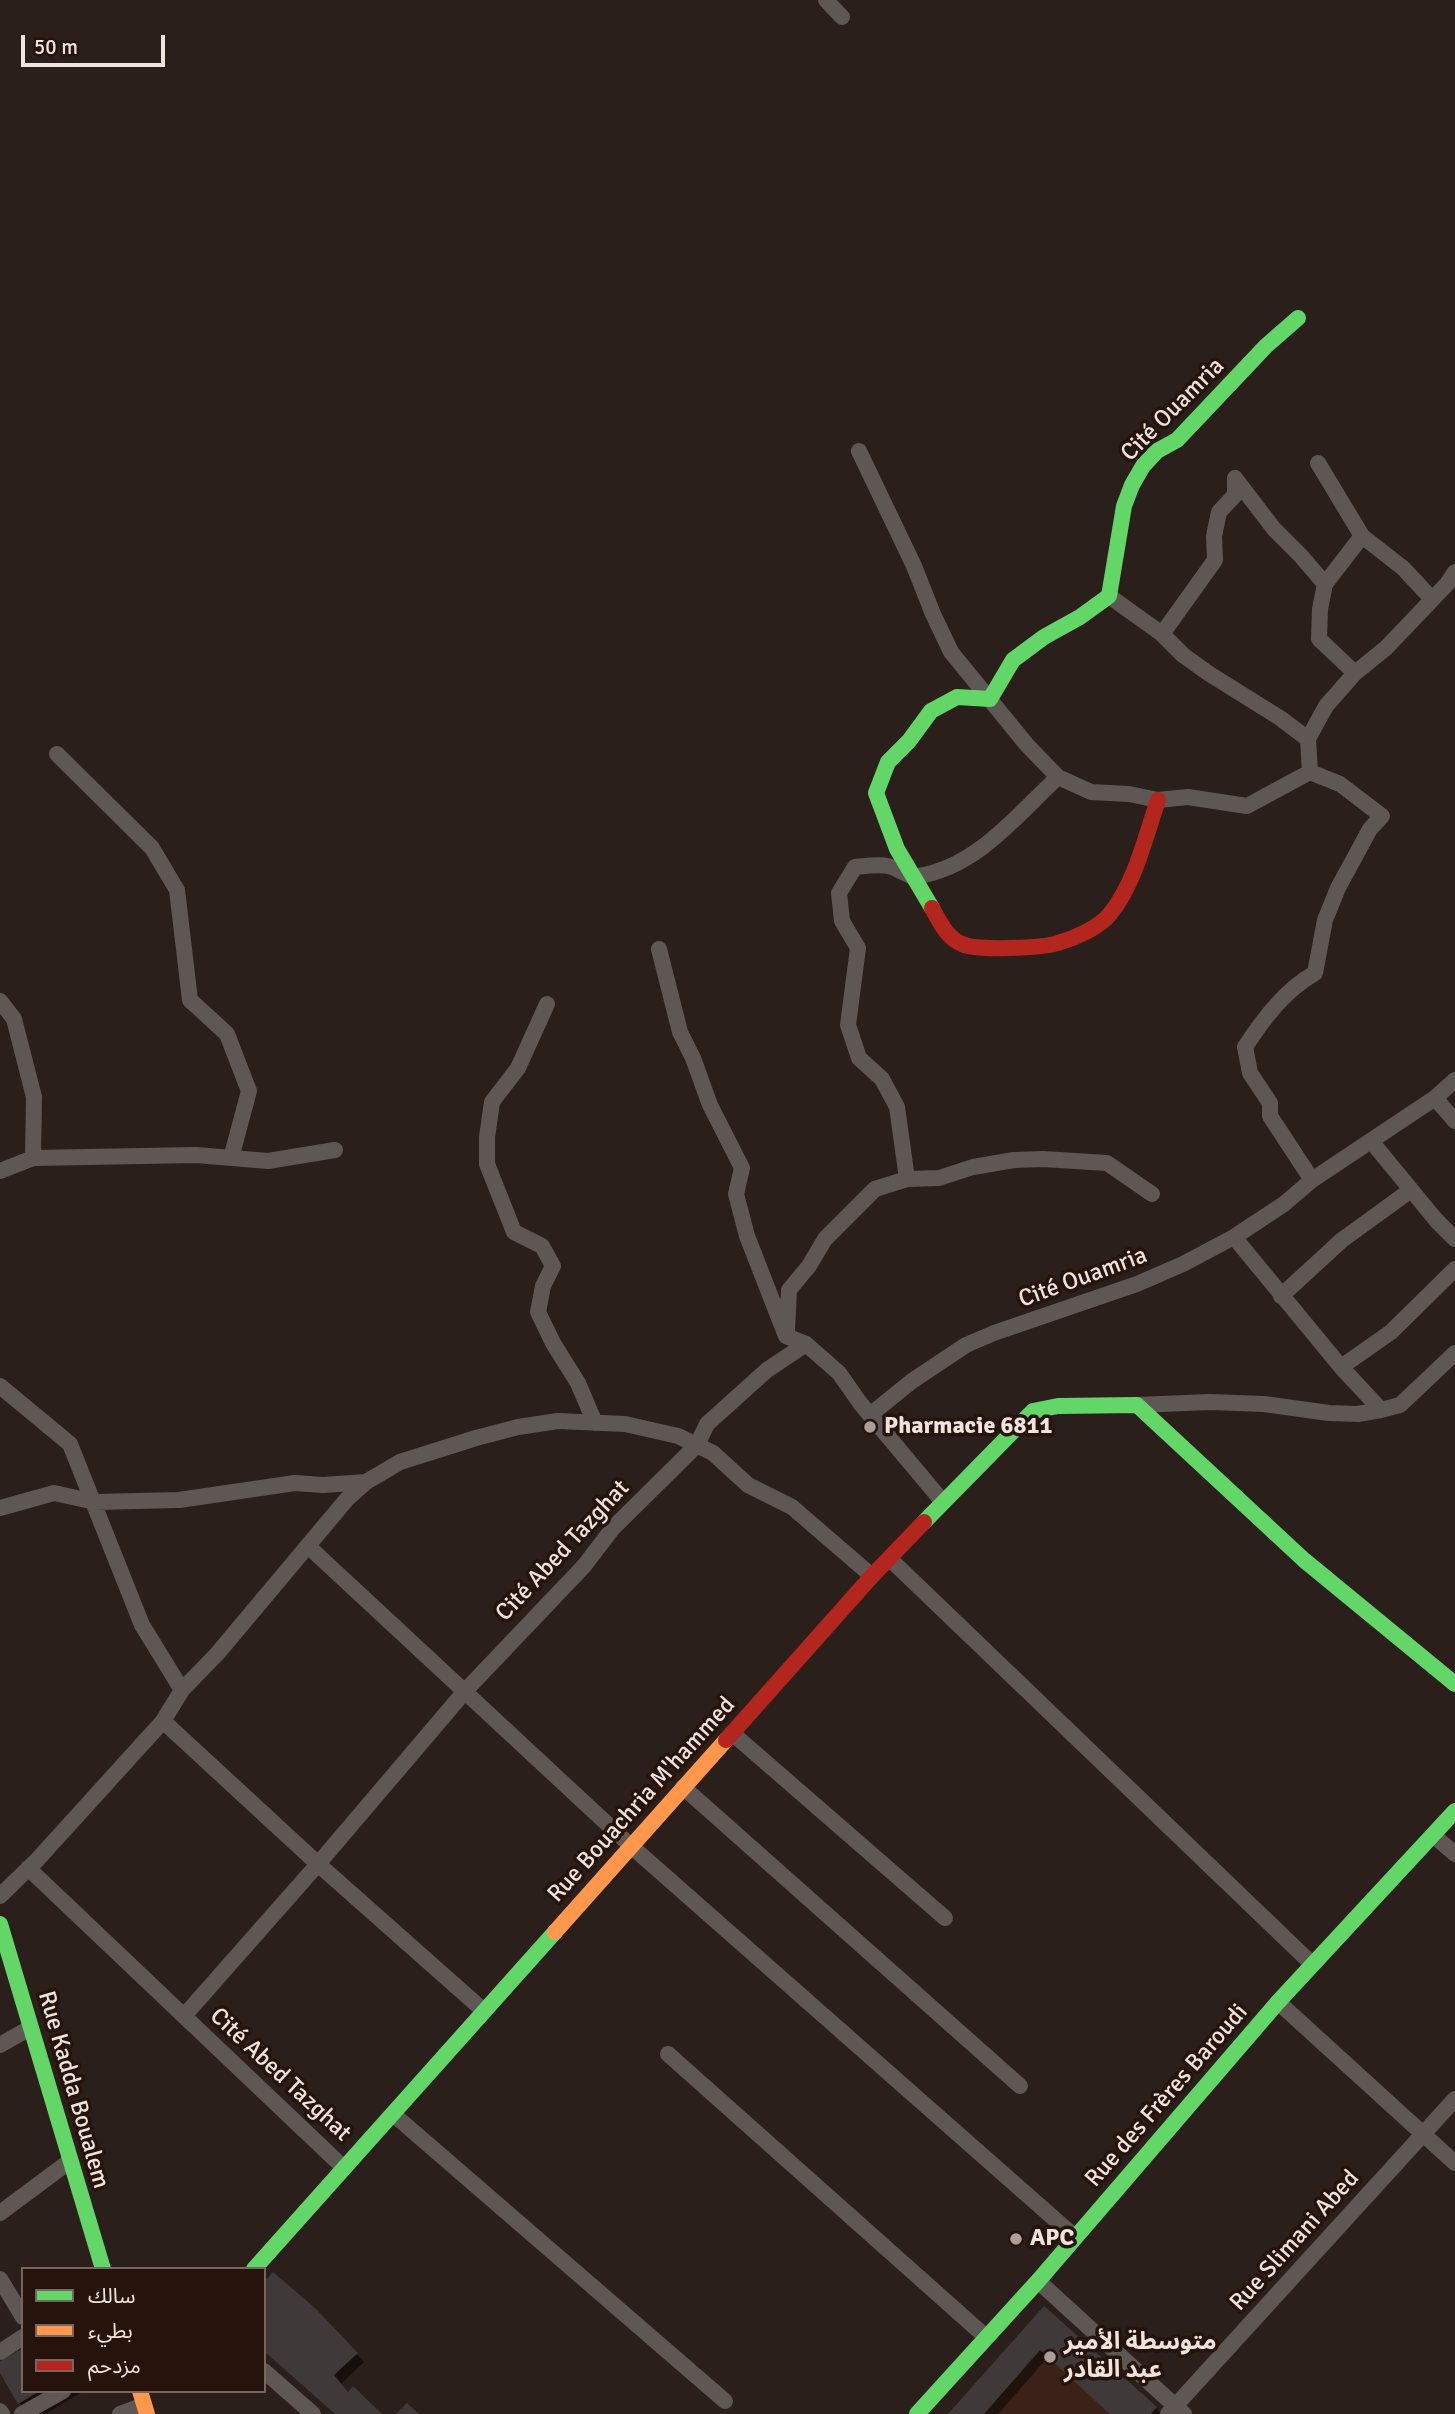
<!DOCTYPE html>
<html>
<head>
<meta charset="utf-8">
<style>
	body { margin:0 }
	#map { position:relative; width:1455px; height:2414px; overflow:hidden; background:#2a1f1a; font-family:Signika,"Noto Sans Arabic",sans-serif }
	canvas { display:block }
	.legend { position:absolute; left:21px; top:2267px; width:245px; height:126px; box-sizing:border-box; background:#26130b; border:2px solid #77665f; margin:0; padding:9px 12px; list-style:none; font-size:21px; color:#f1e3dd }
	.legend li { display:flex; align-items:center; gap:14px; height:35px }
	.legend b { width:35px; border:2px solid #77665f }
	.scale { position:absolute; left:21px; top:35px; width:144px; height:32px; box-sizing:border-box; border:4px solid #f1e3dd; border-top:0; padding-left:9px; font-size:21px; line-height:24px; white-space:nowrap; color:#f1e3dd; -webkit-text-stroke:5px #26130b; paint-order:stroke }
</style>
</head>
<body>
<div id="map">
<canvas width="1455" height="2414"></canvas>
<ul class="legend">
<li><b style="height:9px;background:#63d668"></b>سالك</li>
<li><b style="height:9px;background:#ff974d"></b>بطيء</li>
<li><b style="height:9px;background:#b3261e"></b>مزدحم</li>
</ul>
<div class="scale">50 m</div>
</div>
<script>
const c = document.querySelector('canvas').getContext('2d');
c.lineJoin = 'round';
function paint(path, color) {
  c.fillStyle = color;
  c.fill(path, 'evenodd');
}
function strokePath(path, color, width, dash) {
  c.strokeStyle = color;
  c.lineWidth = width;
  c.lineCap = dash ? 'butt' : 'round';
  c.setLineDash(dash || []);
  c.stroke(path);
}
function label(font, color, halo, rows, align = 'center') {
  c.font = font + ' Signika,"Noto Sans Arabic",sans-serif';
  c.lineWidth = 7;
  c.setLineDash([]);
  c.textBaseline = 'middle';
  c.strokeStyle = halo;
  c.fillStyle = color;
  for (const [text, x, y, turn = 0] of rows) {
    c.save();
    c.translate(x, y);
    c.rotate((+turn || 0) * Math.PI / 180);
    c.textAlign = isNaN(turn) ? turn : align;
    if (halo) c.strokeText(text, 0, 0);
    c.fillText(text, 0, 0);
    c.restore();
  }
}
paint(new Path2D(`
	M1044,2306L1157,2407L1151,2414H948Z`), '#3a2218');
paint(new Path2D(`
	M1044,2309L1156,2408L1161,2414H1112L1049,2356L998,2414H951Z
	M324,2319L364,2362L341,2384L349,2393L379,2414H337Z
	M0,2363L23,2391H84L45,2414H31L20,2403L0,2370Z`), '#0007');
paint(new Path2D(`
	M273,2272L316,2309L358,2353L334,2375L348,2392L353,2386L382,2414H335L264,2351V2282Z
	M1044,2306L1157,2407L1151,2414H1110L1040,2350L984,2414H948Z
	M23,2348V2391H40L18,2404L0,2373V2361Z
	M407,2403L419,2414H396Z`), '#40393a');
strokePath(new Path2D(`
	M826,0L842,17
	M859,451L914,566L933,614L951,652L1027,745L1058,777L1091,792L1129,794L1158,800L1188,797L1247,806L1310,772
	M1318,463L1362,536L1403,568L1432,599
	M1235,478L1274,529L1301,556L1325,584
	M1109,596L1162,634L1183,655L1208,673L1280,718L1308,739
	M1162,634L1215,560L1214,536L1219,512L1235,495V478
	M1355,673L1319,639L1320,609L1325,584L1362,536
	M57,754L152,848L177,890L190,1000L227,1034L249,1091L231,1158
	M1310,772L1340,784L1382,816L1370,829L1338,888L1325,920L1315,973C1285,990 1264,1018 1245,1047L1250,1073L1270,1103V1116L1312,1180
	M1310,772L1308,739L1326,706L1355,673L1386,648L1447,584L1455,572
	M659,949L680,1032L693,1058L710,1105L742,1168L736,1194L747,1236L786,1336L806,1344L839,1373L860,1403L943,1502
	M0,1001L14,1019L34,1097L33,1158
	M547,1004L518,1068L492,1102L487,1137V1164L514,1232L542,1246L553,1266L543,1286L538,1312L553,1343L578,1383L595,1423
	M1435,1098L1455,1121
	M1371,1141L1436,1220L1455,1239
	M0,1171L33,1158L196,1155L268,1161L335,1150
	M907,1179L897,1107L882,1079L859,1058L848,1025L858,948L842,921L839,893L855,867C865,866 878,864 888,866C898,868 908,878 918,876C977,867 1017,815 1058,777
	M1234,1237L1341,1367L1381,1410
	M1281,1296L1342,1240L1411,1190
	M787,1330L789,1290L809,1266L825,1239L875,1189L907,1179L939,1178L973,1167L1014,1160L1043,1159L1107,1163L1152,1194
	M1341,1367L1391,1332L1455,1269
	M0,1386L70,1444L142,1625L182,1690
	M1137,1405L1210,1402L1264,1404L1329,1413L1358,1414L1381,1410L1400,1405L1455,1353
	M870,1415L912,1381L966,1345L994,1333L1137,1284L1183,1264L1234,1237L1284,1204L1312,1180L1435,1098L1455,1080
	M0,1508L54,1493L95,1502L179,1500L295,1483L323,1485L366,1482
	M309,1547L631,1846L1075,2237
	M891,1560L1312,1964
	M163,1721L318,1864L484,2011
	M732,1733L945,1918
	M683,1787L1020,2086
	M1433,1835L1455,1854
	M28,1868L344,2168
	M0,1896L36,1861L163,1721L182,1690L217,1654L347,1499L366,1482L400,1462L476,1438L518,1427L558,1421L625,1424L678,1436L713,1453L748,1485L792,1507L872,1576
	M1278,2002L1455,2163
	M184,2016L318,1864L466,1690L584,1566L613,1528L697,1445L707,1424L767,1370L806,1344
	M0,2045L30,2028
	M668,2054L986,2337
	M393,2114L725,2401
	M0,2213L70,2161
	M0,2279L23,2317
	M1038,2281L1184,2414
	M0,2352L23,2337
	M264,2371L313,2414
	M0,2411L2,2414
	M22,2414L63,2391
	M120,2414L144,2405
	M1168,2414L1455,2099`), '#5e5754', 16);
strokePath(new Path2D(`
	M932,908L897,849L876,793L888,762L909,741L931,711L957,697L990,699L1013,660L1044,637L1080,617L1109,596L1124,506L1132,485L1143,466L1157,451L1177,440L1266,346L1298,318
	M924,1522L1033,1411L1058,1406L1137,1405L1304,1560L1455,1684
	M0,1924L103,2269
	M254,2269L555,1932
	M917,2414L1038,2281L1278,2002L1455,1811`), '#63d668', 16);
strokePath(new Path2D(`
	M555,1932L726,1740
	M140,2391L147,2414`), '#ff974d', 16);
strokePath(new Path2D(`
	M932,908C940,922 946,937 962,944C976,951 1043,948 1058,943C1075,938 1099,928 1110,914C1135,883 1145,838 1158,800
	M726,1740L872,1576L924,1522`), '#b3261e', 16);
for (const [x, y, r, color] of [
	[870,1427,7,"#ab9e99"],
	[1016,2239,7,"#ab9e99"],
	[1050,2357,7,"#ab9e99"]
]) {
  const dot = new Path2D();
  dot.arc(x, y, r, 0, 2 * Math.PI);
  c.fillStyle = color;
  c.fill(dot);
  strokePath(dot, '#26130b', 2.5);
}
label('24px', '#f1e3dd', '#26130b', [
	["Cité Ouamria",1173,410,-45],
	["Cité Ouamria",1083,1278,-20],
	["Cité Abed Tazghat",563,1551,-47],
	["Rue Bouachria M'hammed",642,1800,-48],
	["Cité Abed Tazghat",280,2075,43],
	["Rue Kadda Boualem",73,2090,74],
	["Rue des Frères Baroudi",1167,2096,-49],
	["Rue Slimani Abed",1295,2241,-48]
]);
label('bold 24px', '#f1e3dd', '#26130b', [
	["Pharmacie 6811",884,1427],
	["APC",1030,2239],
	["متوسطة الأمير",1064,2343],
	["عبد القادر",1064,2371]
], 'left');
</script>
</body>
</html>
